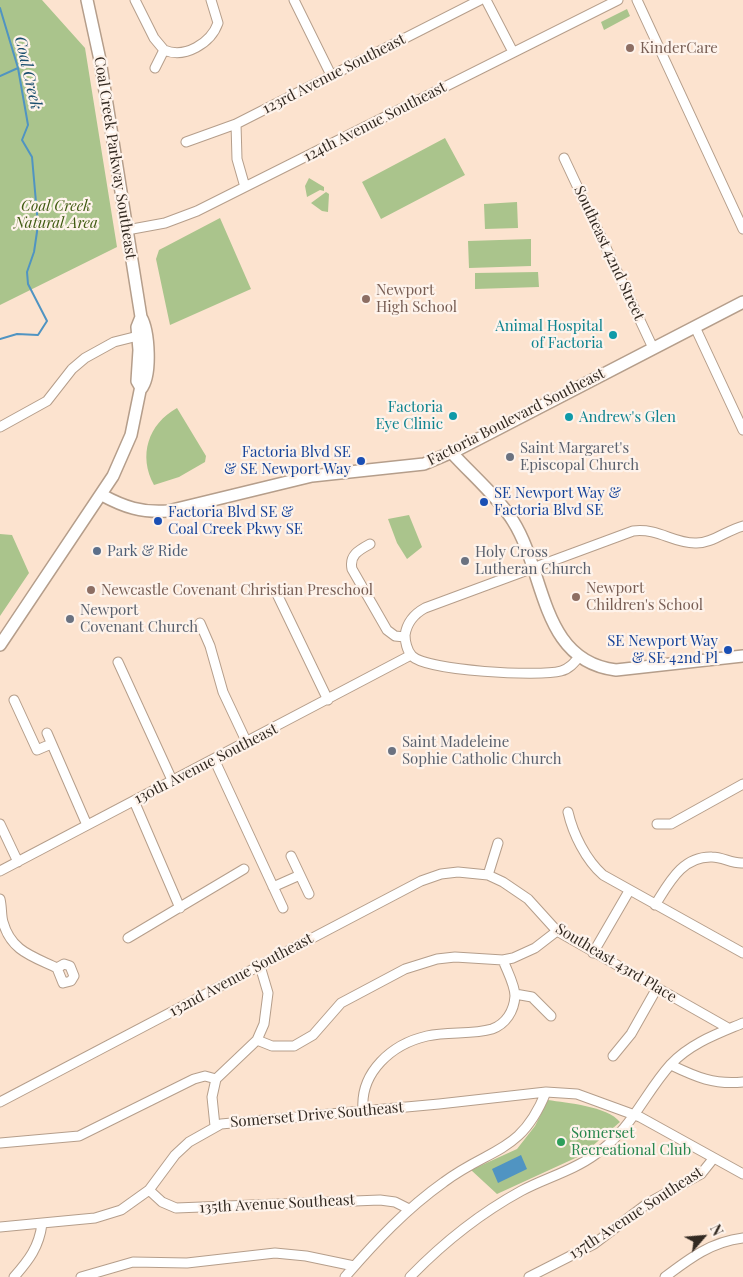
<!DOCTYPE html>
<html>
<head>
<meta charset="utf-8">
<style>
	body { margin:0 }
	#map { position:relative; width:743px; height:1277px; overflow:hidden; background:#fce3cf; font-family:"Playfair Display",serif }
	canvas { display:block }
	.north { position:absolute; left:678px; top:1212px; width:50px; height:50px; -webkit-text-stroke:4px #fef3eb; paint-order:stroke; rotate:63deg; font-size:14px; font-weight:700; line-height:20px; text-align:center; color:#322921 }
	.north::after { content:''; display:block; margin:auto; width:18px; height:22px; background:#322921; clip-path:polygon(50% 0,100% 100%,50% 72%,0 100%) }
</style>
</head>
<body>
<div id="map">
<canvas width="743" height="1277"></canvas>
<div class="north">N</div>
</div>
<script>
const c = document.querySelector('canvas').getContext('2d');
c.lineJoin = 'round';
function paint(path, color) {
  c.fillStyle = color;
  c.fill(path, 'evenodd');
}
function strokePath(path, color, width, dash) {
  c.strokeStyle = color;
  c.lineWidth = width;
  c.lineCap = dash ? 'butt' : 'round';
  c.setLineDash(dash || []);
  c.stroke(path);
}
function label(font, color, halo, rows, align = 'center') {
  c.font = font + ' "Playfair Display",serif';
  c.lineWidth = 4.5;
  c.setLineDash([]);
  c.textBaseline = 'middle';
  c.strokeStyle = halo;
  c.fillStyle = color;
  for (const [text, x, y, turn = 0] of rows) {
    c.save();
    c.translate(x, y);
    c.rotate((+turn || 0) * Math.PI / 180);
    c.textAlign = isNaN(turn) ? turn : align;
    if (halo) c.strokeText(text, 0, 0);
    c.fillText(text, 0, 0);
    c.restore();
  }
}
paint(new Path2D(`
	M0,0H42L85,48L117,247L0,305Z
	M627,9L630,16L604,30L601,22Z
	M445,138L465,175L381,219L362,182Z
	M309,178L324,187V191L320,190L307,197L305,186Z
	M326,192L329,194L328,212L322,211L311,203Z
	M517,202L518,228L485,229L484,204Z
	M220,218L251,289L170,325L156,259L159,250Z
	M531,239V266L469,268L468,241Z
	M538,272L539,287L475,289V273Z
	M177,408L206,456L205,462L179,477L154,485C138,456 148,424 177,408Z
	M409,515L422,547L407,559L397,543L388,519Z
	M0,534L12,535L29,573L0,616Z
	M548,1100C567,1103 607,1106 620,1122L582,1155L497,1194L471,1170L517,1149L535,1126Z`), '#aac48c');
paint(new Path2D(`
	M521,1155L527,1169L498,1183L492,1169Z`), '#5094c2');
strokePath(new Path2D(`
	M0,8L18,68L28,125L22,140L32,157L38,225L34,252L27,272L28,284L47,321L38,335L17,334L0,339
	M0,76L18,68`), '#5094c2', 2);
const minor = new Path2D(`
	M135,0L154,38L164,50L155,68
	M294,0L331,75
	M486,0L513,52
	M637,0L743,229
	M164,50C185,59 211,43 218,23L211,0
	M236,124L237,159L245,187
	M186,142L236,124L480,0
	M564,158L653,348
	M127,230L165,223L197,211L618,0
	M695,327L743,430
	M0,427L47,401L72,369L85,358L114,342L138,336
	M370,544C359,550 349,555 352,569L387,630L395,636L405,637
	M277,594L328,700
	M200,623L210,646L223,692L247,743
	M579,657C574,663 569,669 561,671C540,677 427,671 412,656C407,651 405,641 405,635C407,622 414,614 425,608L633,531C659,528 672,543 695,543C711,544 727,530 743,526
	M118,662L172,780
	M14,700L37,750L51,744
	M47,733L87,825
	M214,759L283,908
	M134,801L180,908
	M568,812C573,834 586,860 603,875L743,953
	M0,824L18,862
	M657,824H671L743,784
	M291,856L309,894
	M0,871L411,655
	M488,875L498,843
	M273,887L300,875
	M0,899C2,907 1,915 3,922C11,951 32,956 57,968L63,983L71,981L74,976L70,966L64,964L57,968
	M655,905C669,883 682,856 712,857C723,857 732,864 743,863
	M128,938L244,869
	M593,953L629,891
	M515,994L532,997L551,1016
	M257,1040L272,1046H294L313,1035L341,1003L405,969L437,959L455,957L503,960L513,958L535,948L557,931
	M613,1056L631,1034L657,988
	M671,1065C696,1077 714,1085 743,1082
	M0,1102L421,881L441,874L458,872L488,875L503,882L528,899L557,931L728,1028
	M363,1110C360,1072 392,1044 427,1036C448,1031 472,1035 492,1029C506,1024 514,1011 515,996C515,985 507,971 503,960
	M215,1126L212,1097L216,1079L257,1040L264,1024L268,993L260,966
	M0,1143L79,1136L194,1079L205,1076L216,1079
	M149,1190L162,1202L176,1208L380,1200L395,1202L409,1209
	M0,1227L95,1218L121,1210L149,1190L175,1155L189,1142L221,1124L439,1104L546,1092L577,1094L640,1117L743,1174
	M14,1277C29,1260 39,1247 42,1224
	M81,1277L133,1262L187,1263L275,1253L306,1256L354,1266
	M345,1277C375,1242 406,1209 444,1182C491,1147 521,1154 546,1092
	M410,1277C443,1243 479,1214 521,1191C545,1178 573,1171 596,1154C632,1129 644,1094 671,1064C691,1043 717,1034 743,1023
	M529,1277L594,1244L648,1203L701,1174L713,1159
	M665,1277C690,1258 711,1242 743,1238`);
const major = new Path2D(`
	M87,0L100,60L141,317C149,331 152,376 141,389
	M141,388L137,381L139,350L137,327L141,317
	M452,453C471,474 498,497 513,521C546,573 540,661 616,670L743,656
	M102,495C124,507 142,513 168,511L312,476L424,464L457,450L743,302
	M0,645L113,476L131,435L142,381`);
strokePath(minor, '#b59e8b', 11);
strokePath(major, '#b59e8b', 14);
strokePath(minor, '#fff', 9);
strokePath(major, '#fff', 11);
for (const [x, y, r, color] of [
	[630,48,5,"#8d6e63"],
	[366,299,5,"#8d6e63"],
	[613,335,5,"#0f9aa8"],
	[453,416,5,"#0f9aa8"],
	[569,417,5,"#0f9aa8"],
	[510,457,5,"#6b7280"],
	[361,461,5,"#1a4fb4"],
	[484,502,5,"#1a4fb4"],
	[158,521,5,"#1a4fb4"],
	[97,551,5,"#5c6f8a"],
	[465,561,5,"#6b7280"],
	[91,590,5,"#8d6e63"],
	[576,597,5,"#8d6e63"],
	[70,619,5,"#6b7280"],
	[728,650,5,"#1a4fb4"],
	[392,751,5,"#6b7280"],
	[561,1142,5,"#2e9e5b"]
]) {
  const dot = new Path2D();
  dot.arc(x, y, r, 0, 2 * Math.PI);
  c.fillStyle = color;
  c.fill(dot);
  strokePath(dot, '#fef3eb', 2);
}
label('15px', '#785e54', '#fef3eb', [
	["KinderCare",640,48],
	["Newport",376,290],
	["High School",376,307],
	["Newport",586,588],
	["Children's School",586,605],
	["Newcastle Covenant Christian Preschool",101,590]
], 'left');
label('15px', '#322921', '#fef3eb', [
	["123rd Avenue Southeast",334,74,-27],
	["124th Avenue Southeast",375,122,-27],
	["Coal Creek Parkway Southeast",115,158,81],
	["Southeast 42nd Street",609,253,65],
	["Factoria Boulevard Southeast",516,417,-27],
	["130th Avenue Southeast",206,764,-27],
	["Southeast 43rd Place",616,963,31],
	["132nd Avenue Southeast",241,975,-28],
	["Somerset Drive Southeast",317,1115,-5],
	["135th Avenue Southeast",277,1204,-3],
	["137th Avenue Southeast",636,1213,-33]
]);
label('italic 15px', '#3f5a11', '#fef3eb', [
	["Coal Creek",56,206],
	["Natural Area",56,223]
]);
label('15px', '#0d838f', '#fef3eb', [
	["Animal Hospital",603,326],
	["of Factoria",603,343],
	["Factoria",443,407],
	["Eye Clinic",443,424],
	["Andrew's Glen",579,417,"left"]
], 'right');
label('15px', '#5b616d', '#fef3eb', [
	["Saint Margaret's",520,448],
	["Episcopal Church",520,465],
	["Holy Cross",475,552],
	["Lutheran Church",475,569],
	["Newport",80,610],
	["Covenant Church",80,627],
	["Saint Madeleine",402,742],
	["Sophie Catholic Church",402,759]
], 'left');
label('15px', '#164399', '#fef3eb', [
	["Factoria Blvd SE",351,452],
	["& SE Newport Way",351,469],
	["SE Newport Way &",494,493,"left"],
	["Factoria Blvd SE",494,510,"left"],
	["Factoria Blvd SE &",168,512,"left"],
	["Coal Creek Pkwy SE",168,529,"left"],
	["SE Newport Way",718,641],
	["& SE 42nd Pl",718,658]
], 'right');
label('15px', '#4e5e75', '#fef3eb', [
	["Park & Ride",107,551]
], 'left');
label('15px', '#27864d', '#fef3eb', [
	["Somerset",571,1133],
	["Recreational Club",571,1150]
], 'left');
label('italic 16px', '#194d6e', '#fef3eb', [
	["Coal Creek",28,73,77]
]);
</script>
</body>
</html>
